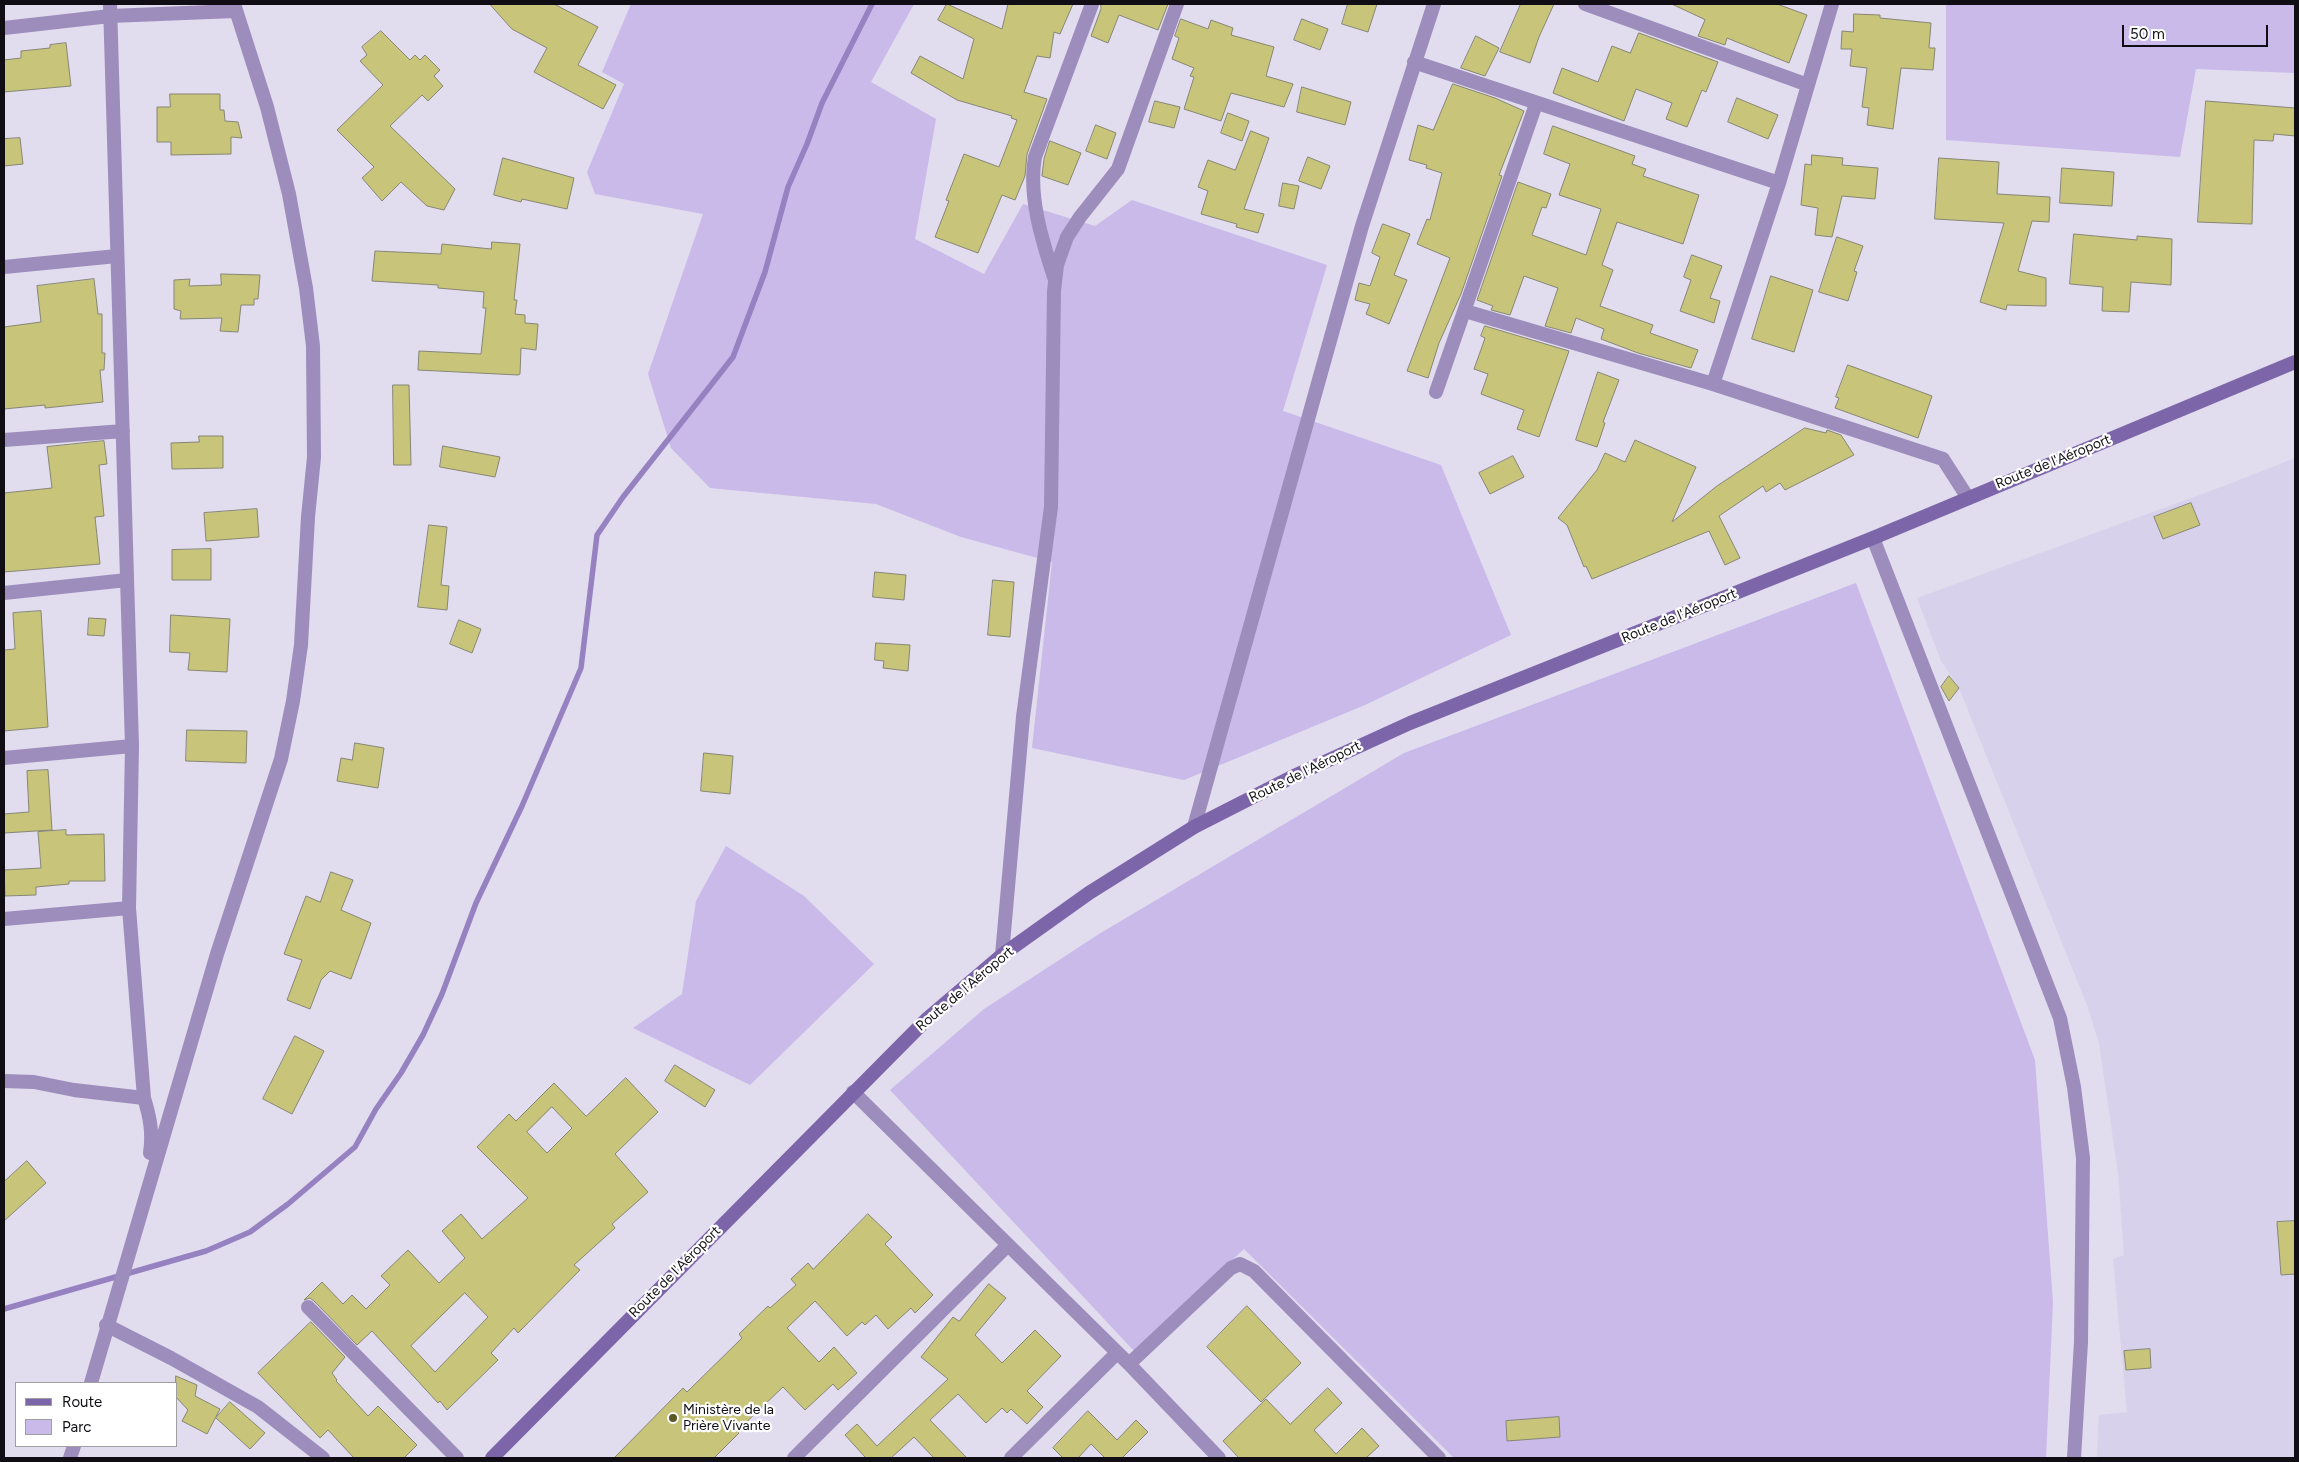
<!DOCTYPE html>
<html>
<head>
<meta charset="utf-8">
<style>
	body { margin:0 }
	#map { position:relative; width:2299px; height:1462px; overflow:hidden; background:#e1dcee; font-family:Figtree,sans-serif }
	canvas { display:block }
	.frame { position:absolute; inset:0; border:5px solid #100e14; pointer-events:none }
	.legend { position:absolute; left:15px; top:1382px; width:162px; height:65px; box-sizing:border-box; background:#fff; border:1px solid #9f9fa1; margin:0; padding:6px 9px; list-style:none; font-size:15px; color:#100e14 }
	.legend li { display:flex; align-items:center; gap:10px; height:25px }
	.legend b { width:25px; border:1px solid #9f9fa1 }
	.scale { position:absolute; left:2122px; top:25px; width:146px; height:22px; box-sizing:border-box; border:2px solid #100e14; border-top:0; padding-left:6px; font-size:15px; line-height:18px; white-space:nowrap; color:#100e14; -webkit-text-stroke:4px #fff; paint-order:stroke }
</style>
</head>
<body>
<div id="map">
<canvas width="2299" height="1462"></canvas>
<div class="frame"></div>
<ul class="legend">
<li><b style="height:6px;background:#7c65a9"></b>Route</li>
<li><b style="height:14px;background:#c9baea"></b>Parc</li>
</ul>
<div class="scale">50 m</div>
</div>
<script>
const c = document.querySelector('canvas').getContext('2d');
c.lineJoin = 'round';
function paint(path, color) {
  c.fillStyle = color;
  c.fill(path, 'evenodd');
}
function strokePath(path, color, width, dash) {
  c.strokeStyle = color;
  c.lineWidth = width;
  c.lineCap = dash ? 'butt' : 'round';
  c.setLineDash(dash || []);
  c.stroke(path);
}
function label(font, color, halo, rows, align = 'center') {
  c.font = font + ' Figtree,sans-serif';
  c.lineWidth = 4.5;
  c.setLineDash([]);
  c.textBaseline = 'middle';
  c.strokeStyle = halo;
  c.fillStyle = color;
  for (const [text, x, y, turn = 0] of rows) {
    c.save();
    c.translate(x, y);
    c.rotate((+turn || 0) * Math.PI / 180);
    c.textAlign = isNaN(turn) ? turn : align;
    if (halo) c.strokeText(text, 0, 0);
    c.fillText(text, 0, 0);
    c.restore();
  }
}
paint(new Path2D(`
	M2295,458V1458H2097L2099,1415L2127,1412L2113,1259L2124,1255L2118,1173L2099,1043L2087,1005L1959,688L1941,661L1917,598L2224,486Z`), '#d8d1eb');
paint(new Path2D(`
	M631,4H914L871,82L936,119L915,239L984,274L1023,204L1095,226L1132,200L1327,265L1283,411L1441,465L1511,635L1365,705L1184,780L1032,748L1052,562L961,537L876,504L710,488L671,448L648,374L703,214L595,194L587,172L624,84L602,72Z
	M1946,4H2295V73L2196,69L2180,157L1946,140Z
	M1856,583L2035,1060L2053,1302L2046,1458H1454L1244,1249L1134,1351L890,1090L984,1009L1099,934L1404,753Z
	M726,846L804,896L874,964L750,1085L633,1028L682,994L696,901Z`), '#c9baea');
strokePath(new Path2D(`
	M4,1309L206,1251L250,1232L288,1204L355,1147L376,1109L401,1073L423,1035L442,994L476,903L522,806L581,668L597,535L623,497L733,357L765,272L788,187L807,144L822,103L872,4`), '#9682c1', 5.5);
const building = new Path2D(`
	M490,4H554L598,27L578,65L616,85L603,109L534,72L547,48L512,29Z
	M947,4L1002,29L1008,4H1073L1060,34L1054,32L1050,58L1037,56L1024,92L1047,99L1027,154L1025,176L1015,200L1002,195L978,253L935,237L949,201L946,200L964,154L999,167L1017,120L1011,118L1012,116L957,100L911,73L920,56L963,79L974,39L938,20Z
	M1101,4H1168L1158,30L1119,15L1108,43L1091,36L1101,9Z
	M1348,4H1377L1368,32L1342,24Z
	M1521,4H1554L1539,37L1530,63L1500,52Z
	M1672,4H1777L1807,15L1789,63L1727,38L1725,45L1698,36L1705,20Z
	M1854,14L1880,15V18L1931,23L1929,48H1935L1933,70L1901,68L1893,129L1867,125L1869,108L1862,107L1867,68L1850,66L1852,49H1841L1842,31L1853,32Z
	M1181,19L1208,29L1211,20L1233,28L1231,35L1274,47L1266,76L1293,84L1284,107L1231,93L1221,121L1184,109L1194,77L1190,76L1194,68L1172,59L1179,38L1175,36Z
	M1302,19L1328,29L1320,50L1294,40Z
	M381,31L410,60L415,55L420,60L425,55L440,70L434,76L443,86L428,101L422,95L390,126L455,189L444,210L427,206L401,182L382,201L362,178L374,167L337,130L383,85L360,61L367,55L362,47Z
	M1639,33L1718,62L1706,92L1702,90L1687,127L1666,119L1672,103L1636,89L1624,121L1553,93L1562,68L1598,82L1612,46L1630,53Z
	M1476,36L1499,48L1485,76L1461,68Z
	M66,43L71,86L4,92V60L21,58V51L50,48V45Z
	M1453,84L1495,98L1524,111L1499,175L1502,176L1461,294L1439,343L1428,378L1407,371L1450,258L1417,244L1427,219L1430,220L1442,173L1426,168L1427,165L1409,160L1418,125L1433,130Z
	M1302,87L1351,102L1345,125L1297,112Z
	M170,94H220V110H224L225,121L238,122L242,138L231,137V154L171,155V142H157V107H170Z
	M1737,98L1778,115L1768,139L1728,122Z
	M1155,101L1180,107L1174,128L1149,122Z
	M2206,101L2295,108V136L2274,134L2273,141L2254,140L2252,224L2198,222Z
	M1228,113L1249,121L1242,141L1221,133Z
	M1096,125L1116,133L1107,159L1086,151Z
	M1553,126L1635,156L1632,164L1646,169L1643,176L1699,195L1683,244L1617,222L1602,265L1613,270L1600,306L1653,325L1650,333L1698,350L1691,368L1638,353L1601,339L1604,329L1576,318L1571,333L1545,326L1558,288L1524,276L1510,315L1491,310L1493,306L1477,300L1518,182L1551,194L1546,208L1542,207L1532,235L1586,255L1601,209L1559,195L1570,164L1544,154Z
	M1251,131L1269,138L1244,209L1264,214L1258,233L1236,227L1237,224L1201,214L1208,191L1198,187L1208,160L1235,170Z
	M20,138L23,164L4,166V139Z
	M1050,141L1081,153L1068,185L1042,176L1044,159Z
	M1812,155L1843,158L1842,165L1878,168L1875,199L1842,196L1832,237L1815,235L1818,208L1801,205L1805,164L1811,165Z
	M1308,157L1330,166L1321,189L1299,181Z
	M503,158L574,178L567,209L522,199L521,202L494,195Z
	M1939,158L1999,162L1997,194L2050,197L2049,222L2032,221L2018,271L2046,278V306L2007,305L2006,310L1980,302L2004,223L1935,219Z
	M2062,168L2114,172L2112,206L2060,203Z
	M1283,183L1299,186L1294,209L1279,206Z
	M1383,224L1410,234L1394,275L1407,280L1389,324L1366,314L1370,304L1355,300L1359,283L1370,286L1380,257L1372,253Z
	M2074,234L2137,240V236L2172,239L2171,285L2131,282L2129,312L2102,311L2103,287L2070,284Z
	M1837,237L1863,246L1854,271L1857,272L1848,301L1819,292Z
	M492,242L520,244L514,300H517L515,314L525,315V323L538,324L536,350L521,348L520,374L518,375L418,370L419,351L481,354L486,308H483L484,292L438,288V285L372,281L375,251L441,254L442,244L491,249Z
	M1692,255L1722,266L1710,298L1720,301L1714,323L1680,311L1691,280L1684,277Z
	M221,274L260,275L258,299H254V305H241L238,332L220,331L222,318L180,319L181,311L174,309V280L190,279L189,286L221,285Z
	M1771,276L1813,290L1794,352L1752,339Z
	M94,279L98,314H102V353H105L104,370H100L103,402L45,408V405L4,409V327L41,322L37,286Z
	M1485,326L1569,351L1539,437L1517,429L1524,410L1481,394L1488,374L1474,369L1483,344L1485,338L1481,336Z
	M1848,365L1932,396L1918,438L1835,408L1839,398L1836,397Z
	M1598,372L1619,380L1603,422L1605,423L1597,447L1576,440Z
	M393,385H409L411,465H394Z
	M1805,428L1826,433L1827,430L1841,435L1854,455L1785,490L1780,483L1766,492L1763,486L1719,516L1740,558L1725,565L1709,531L1592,579L1586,566L1584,567L1567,525L1558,518L1597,470L1605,453L1625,462L1635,440L1696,467L1672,522L1717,486Z
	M199,436H223V468L172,469L171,443L199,442Z
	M104,441L107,464L99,465L104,516L95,517L100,564L4,572V493L52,488L47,447Z
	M443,446L500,457L495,477L440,467Z
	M1513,456L1524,477L1490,494L1479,473Z
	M2191,503L2200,525L2163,539L2154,517Z
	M257,509L259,537L206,541L204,513Z
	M429,525L447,527L441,585L449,586L447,610L418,607Z
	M211,549V580H172V550Z
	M875,572L906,575L904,600L873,597Z
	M993,580L1014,582L1010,637L988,635Z
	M41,611L48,727L4,731V650L15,649L13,613Z
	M171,615L230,619L227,672L188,670L190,653L170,652Z
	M89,618L106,619L104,636L88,635Z
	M459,620L481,629L472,653L450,644Z
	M876,643L910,645L908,671L883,668L884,661L875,660Z
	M1949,676L1959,688L1949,701L1941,687Z
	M187,730L247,731L246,763L186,761Z
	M355,743L384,748L378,788L337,781L341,758L352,760Z
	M704,753L733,756L730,794L701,791Z
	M48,770L52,830L4,833V814L29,812L27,771Z
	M66,830V835L104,834L105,881H69V884L36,887V895L5,896L4,870L41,868L38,832Z
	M331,872L353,880L341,910L371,923L351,979L330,971L321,980L310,1009L287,1000L302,960L284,954L306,896L320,902Z
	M295,1036L324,1051L292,1114L263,1099Z
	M675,1065L715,1090L705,1107L665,1081Z
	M626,1078L658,1112L615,1154L648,1192L612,1224L615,1228L574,1265L580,1270L518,1333L514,1328L491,1353L498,1360L447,1410L440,1401L438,1403L372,1331L357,1345L314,1301L310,1298L304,1300L322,1282L343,1304L352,1295L366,1309L390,1285L381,1276L408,1250L439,1283L465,1258L442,1231L461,1214L482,1239L528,1198L477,1147L509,1114L516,1121L554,1083L586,1116ZM552,1107L572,1128L547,1153L527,1132ZM465,1293L488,1317L435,1372L411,1346Z
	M27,1161L46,1183L4,1221V1182Z
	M868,1214L892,1237L885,1244L933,1295L915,1313L911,1308L888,1329L876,1315L865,1325L862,1322L847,1336L815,1301L787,1328L819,1362L834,1347L857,1373L838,1390L833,1384L805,1410L783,1387L737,1431L739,1433L714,1458H614L683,1388L687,1392L742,1338L739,1334L768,1306L770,1308L796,1285L791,1279L808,1263L813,1269Z
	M2295,1221V1274L2281,1275L2277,1222Z
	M989,1284L1006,1298L975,1335L1002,1363L1035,1330L1061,1356L1027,1391L1043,1407L1027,1424L1011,1409L1007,1413L1002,1408L986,1423L958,1394L930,1420L967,1458H934L914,1437L891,1458H863L865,1457L845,1435L857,1424L877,1446L948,1379L921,1357L953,1317L959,1321Z
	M1247,1306L1301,1363L1261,1402L1207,1347Z
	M311,1322L345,1357L332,1373L337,1380L336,1381L368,1416L378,1406L417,1445L404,1458H354L328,1430L320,1438L258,1373Z
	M2150,1349L2151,1368L2126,1370L2124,1351Z
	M176,1376L197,1385L195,1396L220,1409L207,1434L182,1421L188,1410L176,1397Z
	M1328,1388L1342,1403L1314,1430L1336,1454L1362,1428L1379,1446L1366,1458H1239L1223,1441L1266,1399L1290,1424Z
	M230,1402L265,1433L250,1449L216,1418Z
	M1088,1411L1117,1440L1136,1420L1148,1432L1122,1458H1105L1091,1444L1078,1458H1063L1053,1448Z
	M1559,1417L1560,1437L1507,1441L1506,1421Z`);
paint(building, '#c8c57b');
strokePath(building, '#868674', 1);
strokePath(new Path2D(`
	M110,4L132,746L129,908L144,1098C150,1117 153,1133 150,1153
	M1585,4L1808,85
	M4,28L110,16L235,11
	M1414,62L1779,183
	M4,267L117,256
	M1054,277C1042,240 1028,196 1035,157L1092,4
	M1465,311L1713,384L1943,459L1968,498
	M1713,384L1779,183L1832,4
	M1436,392L1536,104
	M4,440L123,431
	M4,593L127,580
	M4,758L132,746
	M1194,827L1362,226L1434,4
	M4,919L129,908
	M1002,955L1023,717L1051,507L1054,291L1057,265L1067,237L1080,217L1118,169L1177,4
	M4,1081L34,1082L74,1090L144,1098
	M853,1092L1129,1364L1219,1458
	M308,1307L457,1458
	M106,1325L171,1358L258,1407L323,1458
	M1129,1364L1231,1268L1240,1264L1254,1271L1439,1458
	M91,1383L217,954L281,759L293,701L301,645L308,517L314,457L313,346L306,288L289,194L267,107L234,4
	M70,1458L74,1446
	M794,1458L1008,1245
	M1011,1458L1117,1353`), '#9c8dbc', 14);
strokePath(new Path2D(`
	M1873,538L2060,1018L2074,1087L2083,1158L2081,1342L2074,1458`), '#9c8dbc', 14);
strokePath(new Path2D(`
	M492,1458L928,1018L1002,955L1089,893L1194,827L1296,775L1410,723L1873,538L2295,362`), '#7c65a9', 14);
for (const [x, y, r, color] of [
	[673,1418,5,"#5b5825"]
]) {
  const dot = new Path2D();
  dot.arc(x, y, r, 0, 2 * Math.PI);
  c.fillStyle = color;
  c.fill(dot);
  strokePath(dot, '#fff', 2);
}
label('14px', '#100e14', '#fff', [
	["Route de l'Aéroport",2053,462,-22],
	["Route de l'Aéroport",1679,616,-22],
	["Route de l'Aéroport",1305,772,-26],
	["Route de l'Aéroport",965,989,-40],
	["Route de l'Aéroport",675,1272,-45]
]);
label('14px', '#100e14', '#fff', [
	["Ministère de la",683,1410],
	["Prière Vivante",683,1426]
], 'left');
</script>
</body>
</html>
